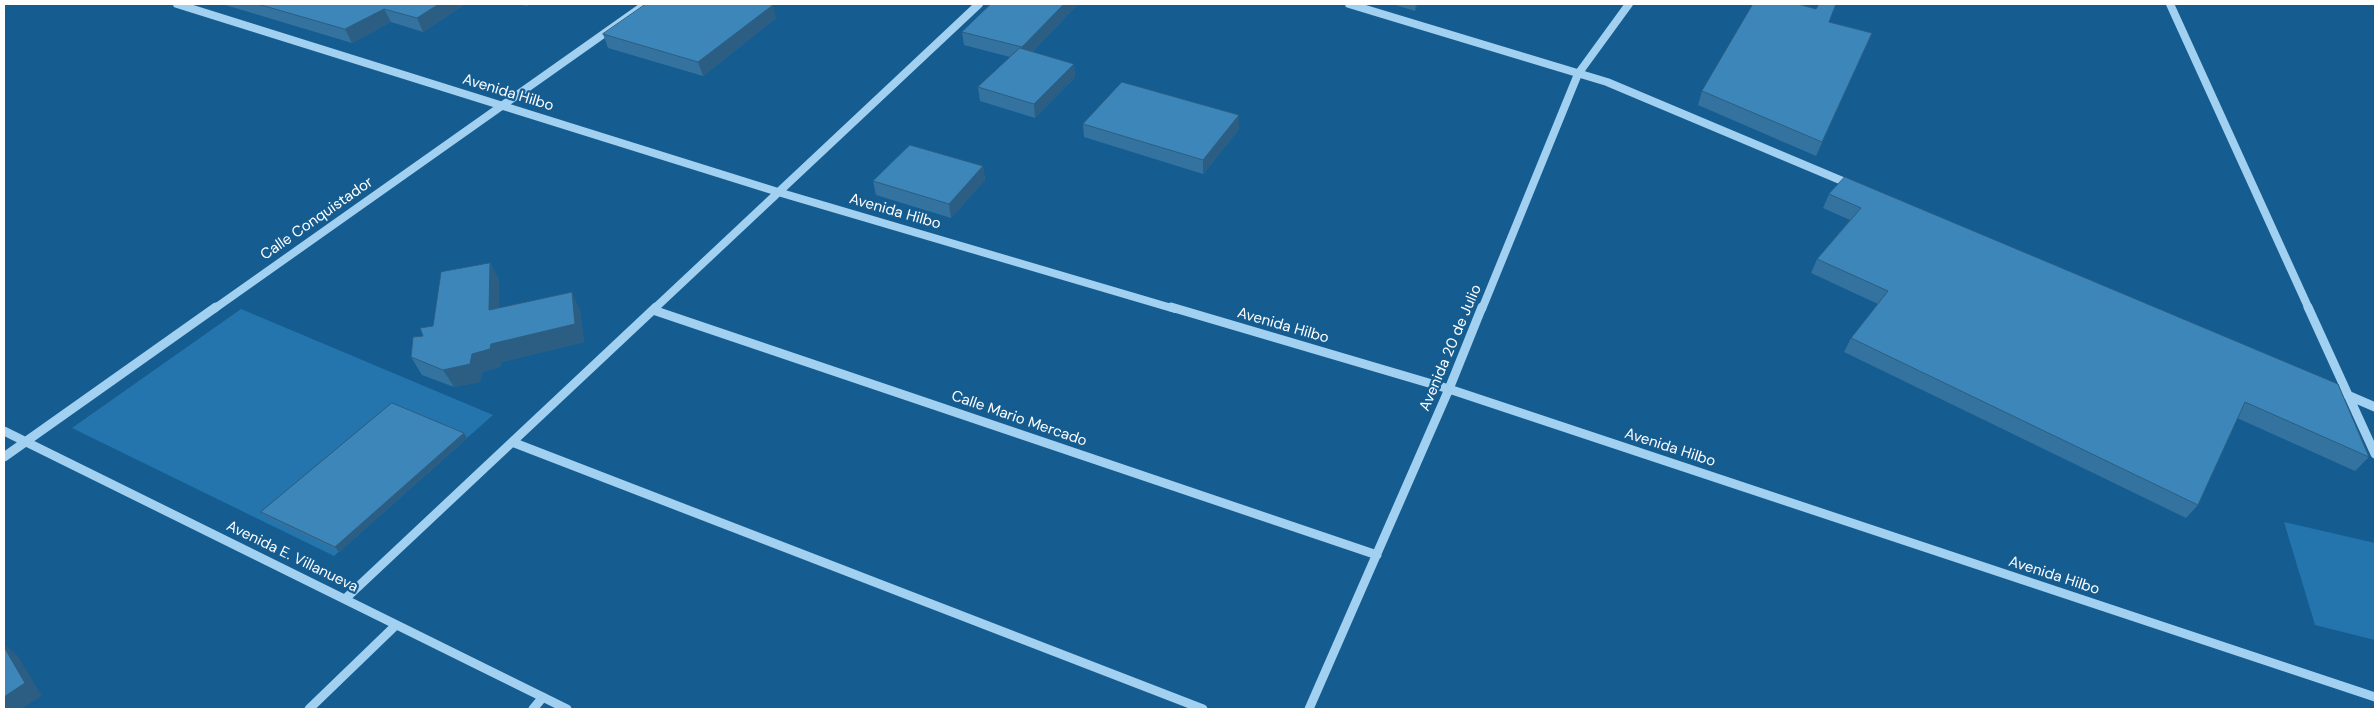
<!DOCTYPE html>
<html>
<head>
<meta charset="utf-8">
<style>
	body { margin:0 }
	#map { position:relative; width:2379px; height:713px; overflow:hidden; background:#155c90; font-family:"DM Sans",sans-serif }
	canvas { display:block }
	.frame { position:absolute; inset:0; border:5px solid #fff; pointer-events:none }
</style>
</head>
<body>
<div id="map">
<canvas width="2379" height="713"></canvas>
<div class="frame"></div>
</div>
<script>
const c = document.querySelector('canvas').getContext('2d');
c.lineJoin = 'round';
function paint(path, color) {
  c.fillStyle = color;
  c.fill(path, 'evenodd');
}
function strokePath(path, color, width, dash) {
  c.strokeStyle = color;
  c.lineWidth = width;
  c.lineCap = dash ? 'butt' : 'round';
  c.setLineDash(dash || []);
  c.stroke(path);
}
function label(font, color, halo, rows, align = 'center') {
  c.font = font + ' "DM Sans",sans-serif';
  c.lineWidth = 4.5;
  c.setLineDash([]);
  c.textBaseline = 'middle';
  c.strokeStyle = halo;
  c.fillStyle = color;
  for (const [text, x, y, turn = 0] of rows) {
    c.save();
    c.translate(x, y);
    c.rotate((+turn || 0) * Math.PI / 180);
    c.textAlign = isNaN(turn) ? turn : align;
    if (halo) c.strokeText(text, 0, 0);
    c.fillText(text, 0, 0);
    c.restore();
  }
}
paint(new Path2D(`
	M241,309L493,415L334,556L72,428Z
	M2284,522L2375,543V640L2315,625Z`), '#2475ad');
strokePath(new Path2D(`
	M177,4L778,192L1175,309
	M1349,4L1607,82L1852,185
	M2170,4L2309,309
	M214,309L646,4
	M654,309L979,4
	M1482,309L1578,74L1629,4`), '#a2d0f0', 8);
strokePath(new Path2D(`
	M1171,307L1449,389L2375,697
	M2308,307L2375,454
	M653,310L1377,555
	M2331,388L2375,407
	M4,431L567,709
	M512,442L1203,709
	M4,457L216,307
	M345,599L656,307
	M309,709L396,625
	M533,709L543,697
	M1309,709L1449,389L1482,307`), '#a2d0f0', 9);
paint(new Path2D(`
	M222,4H465L423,32L391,22L352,43Z
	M518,4H530L527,6Z
	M991,4H1078L1032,52L1074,64L1075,77L1035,118L980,101L978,87L1010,57L964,45L962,32Z
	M1392,4H1419L1415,11Z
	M776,18L703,76L608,48L603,34Z
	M1829,22L1872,33L1816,156L1698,105L1702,91Z
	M1239,115V129L1203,174L1084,137L1083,124Z
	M983,166L985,180L951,218L876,195L873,181Z
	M1845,177L2369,457L2355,471L2237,418L2198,505L2186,518L1844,352L1851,338L1878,304L1811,273L1817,259L1850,220L1823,208L1829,194Z
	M490,263L499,280V308L580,310L584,342L501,362L500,367L482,372L480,382L454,387L422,375L411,357L423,336Z
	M464,433L467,438L339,552L265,517L261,512Z`), '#34739f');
paint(new Path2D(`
	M439,4H465L423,32L417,18Z
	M1064,4H1078L1024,60L1022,47Z
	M1416,4H1419L1415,11Z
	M773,5L776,18L703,76L698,62Z
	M384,9L391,22L352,43L345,29Z
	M1074,64L1075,77L1035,118L1034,104Z
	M1239,115V129L1203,174V160Z
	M983,166L985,180L951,218L949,204Z
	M490,263L499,280V328L489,310Z
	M572,292L580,310L584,342L501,362L500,367L482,372L480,382L454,387L443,370L491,344Z
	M464,433L467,438L339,552L335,547Z
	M4,644L17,655L42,696L21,709H4Z`), '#2b5e82');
const building = new Path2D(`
	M258,4H439L417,18L384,9L345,29Z
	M646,4H768L773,5L698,62L603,34Z
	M991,4H1064L1022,47L962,32Z
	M1753,4H1798L1816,9L1819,4H1836L1829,22L1872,33L1822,142L1702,91Z
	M1020,48L1074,64L1034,104L978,87Z
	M1122,82L1239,115L1203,160L1083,124Z
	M910,145L983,166L949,204L873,181Z
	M1845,177L2338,384L2369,457L2245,402L2198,505L1851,338L1888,291L1817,259L1861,208L1829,194Z
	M490,263L489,310L572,292L575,324L491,344L490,349L472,354L470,364L443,370L411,357L413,337L423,336L420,328L433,326L441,272Z
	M392,403L464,433L335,547L261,512Z
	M4,647L25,683L4,697Z`);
paint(building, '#3d86b9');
strokePath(building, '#2b5e82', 1);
label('15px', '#fff', '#155c90', [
	["Avenida Hilbo",508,93,17],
	["Avenida Hilbo",895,212,16],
	["Calle Conquistador",317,219,-35],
	["Avenida Hilbo",1283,326,16],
	["Avenida 20 de Julio",1451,348,-67],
	["Calle Mario Mercado",1019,419,19],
	["Avenida Hilbo",1670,448,18],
	["Avenida E. Villanueva",292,557,26],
	["Avenida Hilbo",2054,576,18]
]);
</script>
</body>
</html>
